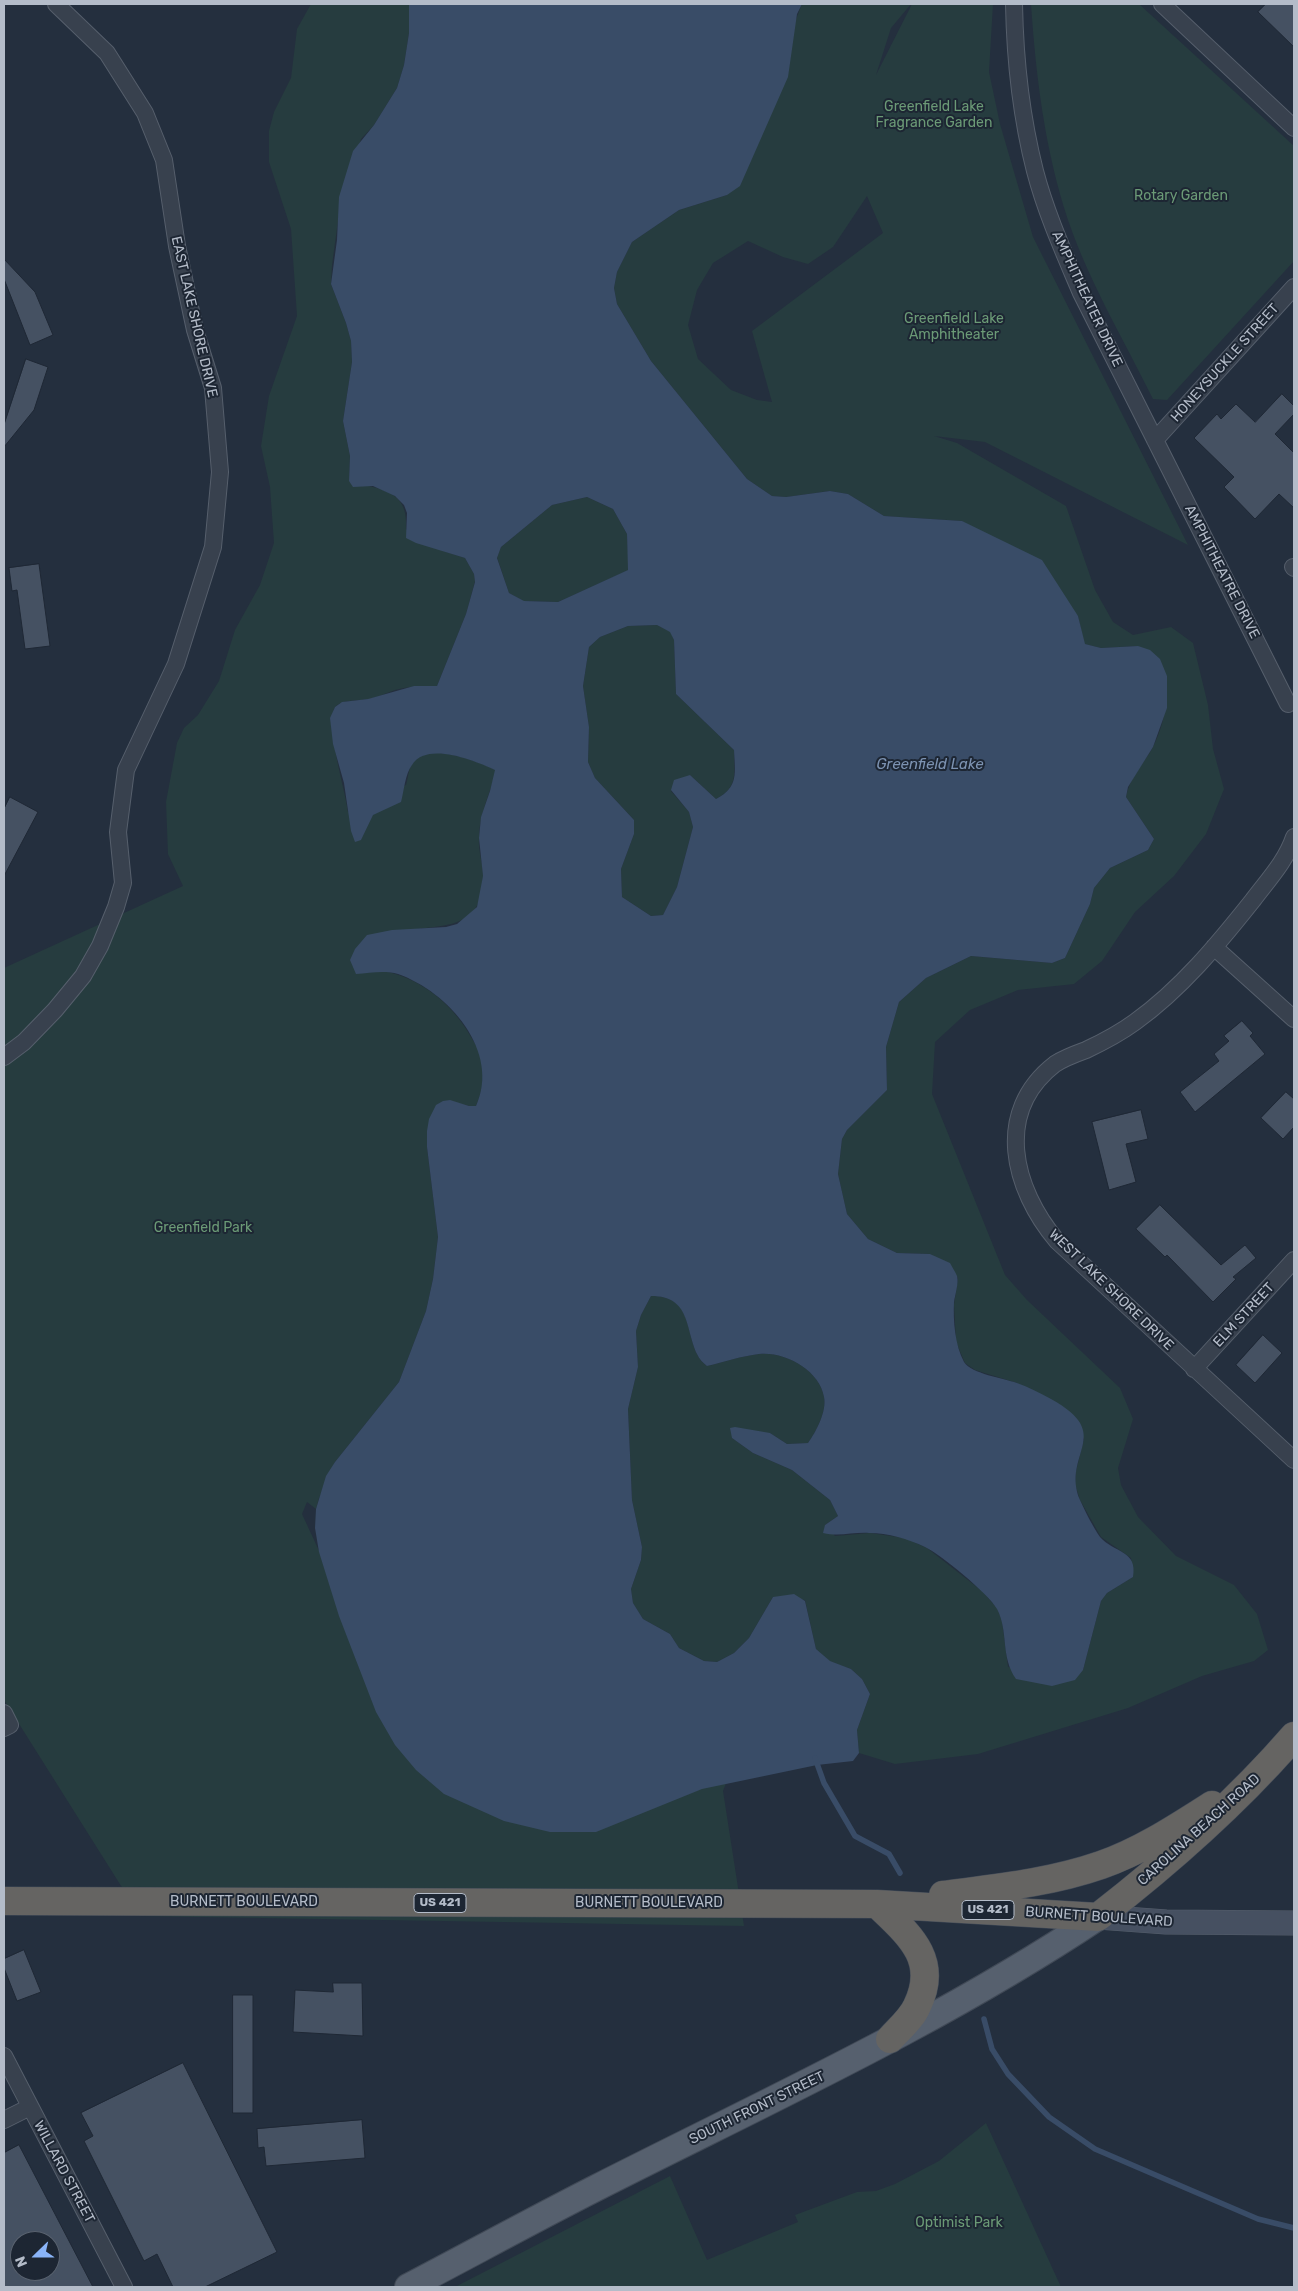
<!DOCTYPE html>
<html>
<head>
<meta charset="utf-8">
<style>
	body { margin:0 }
	#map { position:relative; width:1298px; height:2291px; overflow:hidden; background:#242f3e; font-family:Rubik,sans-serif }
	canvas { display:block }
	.frame { position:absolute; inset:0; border:5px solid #b4bcc9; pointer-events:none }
	.north { position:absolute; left:10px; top:2231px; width:50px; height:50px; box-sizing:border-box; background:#1d2633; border:1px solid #59626f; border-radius:50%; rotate:248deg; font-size:14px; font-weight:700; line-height:20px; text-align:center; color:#b4bcc9 }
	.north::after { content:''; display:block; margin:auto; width:18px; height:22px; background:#8ab4f8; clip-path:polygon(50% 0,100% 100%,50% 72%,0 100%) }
</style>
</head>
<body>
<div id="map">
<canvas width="1298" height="2291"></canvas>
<div class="frame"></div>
<div class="north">N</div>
</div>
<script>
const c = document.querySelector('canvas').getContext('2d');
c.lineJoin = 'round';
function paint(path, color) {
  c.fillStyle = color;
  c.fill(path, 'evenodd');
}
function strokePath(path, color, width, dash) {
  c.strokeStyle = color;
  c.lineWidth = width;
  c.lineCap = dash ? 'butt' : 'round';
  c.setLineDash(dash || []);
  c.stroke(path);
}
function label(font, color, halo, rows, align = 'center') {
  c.font = font + ' Rubik,sans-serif';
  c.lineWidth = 4;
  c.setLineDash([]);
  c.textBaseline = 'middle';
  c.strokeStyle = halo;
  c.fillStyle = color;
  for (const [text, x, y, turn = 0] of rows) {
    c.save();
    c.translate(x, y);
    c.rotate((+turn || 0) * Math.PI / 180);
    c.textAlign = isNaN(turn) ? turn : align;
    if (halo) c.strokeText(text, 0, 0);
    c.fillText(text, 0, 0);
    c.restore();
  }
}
paint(new Path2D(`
	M311,4H409V33L404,65L397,88L374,125L361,139L338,221L332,265L331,284L346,323L351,341L352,362L343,421L350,456L349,481C379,490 409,488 406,529L443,551L465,558L474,574L475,581L466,614L437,686C423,686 409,686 395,690C386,693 378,697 369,699C359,701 344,699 336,706C323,719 346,791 348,812L406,785C408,779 408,772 411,766C424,739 475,761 495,769V775C489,796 479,815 479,838C478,851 483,863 483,876C483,924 454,925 416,929L388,972C423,980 453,1005 471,1037C474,1042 478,1048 480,1053C486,1071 483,1090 476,1106H469L462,1104L427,1147L438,1237L433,1279L426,1311L399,1382L335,1462L319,1498L316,1509L307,1502L302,1514L370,1661L748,1727L723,1791L744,1926L140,1916L4,1700V968L183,886L168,854L166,802L177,743L184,728L198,715L219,681L235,630L260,585L274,543L270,487L261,446L269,396L297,316L291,229L269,162V131L274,112L291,78L297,29Z
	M802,4H911L891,28L876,75L912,4H993L989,72L1000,124L1033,237L1188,545L985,442L934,436L957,443L1066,506L1095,590L1113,622L1133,635L1171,627L1193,643L1208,705L1213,749L1224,789L1206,834L1174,876L1135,912L1102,961L1074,984L1018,990L970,1010L935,1042L932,1094L1005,1275L1027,1300L1120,1388L1133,1419L1118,1468L1121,1485L1138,1517L1176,1556L1234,1585L1257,1614L1268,1650L1254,1661L1202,1676L1128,1708L978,1754L895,1764L859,1753L857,1730L870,1694L862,1679L851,1669L829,1661L816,1649L805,1600L773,1597L749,1638L734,1653L717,1662L704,1661L679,1648L670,1634L643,1619L633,1603L631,1589L641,1560L642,1547L632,1500L628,1409L638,1367L636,1331L641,1315L651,1296C692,1296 685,1328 697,1354C699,1359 703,1363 707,1366C724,1362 742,1356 759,1354C784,1351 820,1370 824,1397C827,1411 816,1432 808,1443L787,1444L770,1433L732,1438L753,1453L792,1470L830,1500L838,1516L825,1525L835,1536L870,1533L905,1538L927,1548L982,1591L997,1608L1002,1621L1008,1667L1083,1670L1101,1601L1107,1593L1133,1577L1131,1558L1101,1537L1080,1500L1075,1484L1076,1471L1084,1439L1017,1383L975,1370L965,1363L956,1342L954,1305L958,1278L930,1254L897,1253L868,1239L847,1214L838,1174L842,1139L847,1130L887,1090L886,1047L899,1002L926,978L971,956L1052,963L1065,958L1090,904L1094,888L1110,868L1148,850L1154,839L1126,797C1129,779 1143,764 1152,749C1165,724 1167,703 1167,676L1138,646L1101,648L1084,644L1078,616L962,521L884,516L848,494L830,491L786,497L772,496L747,479L651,361L617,304L614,288L617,272L632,242L679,210L727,195ZM867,196L883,233L752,331L772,402L757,400L731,390L698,359L688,325L697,290L713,263L748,241L783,257L808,264L833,247Z
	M1031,4H1139L1294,146V261L1167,400L1153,399C1124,340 1089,282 1068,220C1045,150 1036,78 1031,4Z
	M587,497L613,509L627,534L629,570L558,602L523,601L509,593L497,557L501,547L552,505Z
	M657,625L671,632L674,640L676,694L734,750C734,773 739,787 716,799L690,775L671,791L689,812L693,827L677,887L663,915L651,916L622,897L621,869L634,834V820L595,778L588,762L589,727L583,686L589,647L600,637L628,626Z
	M986,2123L1061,2287H455L670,2176L707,2260L798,2222L795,2215L857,2192L876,2191L895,2184L939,2161Z`), '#263c3f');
paint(new Path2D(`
	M409,4H802L797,14L788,77L740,186L727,195L679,210L632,242L617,272L614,288L617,304L651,361L747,479L772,496L786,497L830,491L848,494L884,516L962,521L1042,560L1078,616L1085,644L1101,648L1138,646L1150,650L1160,659L1167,676V708L1153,747L1128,787L1126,797L1154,839L1148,850L1110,868L1094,888L1090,904L1065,958L1052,963L971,956L926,978L899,1002L886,1047L887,1090L847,1130L842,1139L838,1174L847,1214L868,1239L897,1253L930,1254L950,1263C952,1267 955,1271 957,1276C959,1283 955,1295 954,1302C953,1321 955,1345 964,1362C972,1374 1003,1378 1017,1383C1028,1387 1040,1393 1051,1399C1116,1435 1061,1453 1080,1500C1085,1511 1093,1527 1100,1537C1114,1553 1138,1550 1133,1577L1107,1593L1101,1601L1083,1670L1075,1680L1052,1686L1016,1679C1000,1656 1009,1632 997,1609C989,1594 940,1554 925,1547C908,1539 888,1533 869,1533C853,1532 839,1537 823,1533L825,1525L838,1516L830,1500L792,1470L753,1453L732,1438L730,1428L735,1427L770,1433L787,1444L808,1443C816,1432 827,1411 824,1397C820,1370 784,1351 759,1354C742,1356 724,1362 707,1366C703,1363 699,1359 697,1354C685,1329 691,1296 651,1296L641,1315L636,1331L638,1367L628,1409L632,1500L642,1547L641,1560L631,1589L633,1603L643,1619L670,1634L679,1648L704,1661L717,1662L734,1653L749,1638L773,1597L794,1594L805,1601L816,1649L830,1661L851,1669L862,1679L870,1694L857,1730L859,1753L853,1761L817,1765L702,1789L596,1832H550L504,1821L444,1794L416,1770L395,1745L376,1712L339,1616L319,1552L315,1528L316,1509L326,1476L335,1462L399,1382L426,1311L433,1279L438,1237L427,1147V1131L429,1119L436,1105L443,1101L450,1100L469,1106H476C501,1052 449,992 398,974C385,970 370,973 356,974L350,960L355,949L367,935L392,930L446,927L457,924L477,907L483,876L479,838L481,817L490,791L495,770C475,761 427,741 412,765C405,774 404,791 401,802L373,815L361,840L355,842L351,831L344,783L333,744L330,718L335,707L342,702L368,699L414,686H437L466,614L475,582L474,574L465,558L416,543L406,538L407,513L404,505L395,496L373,486L353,487L349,481L350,456L343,421L352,362L351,341L346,323L331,284L337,240L339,197L353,151L374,125L397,88L404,65L409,33ZM587,497L613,509L627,534L628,570L558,602L524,601L509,593L497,558L501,547L552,505ZM657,625L670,632L674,640L676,694L734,750C735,773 739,787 716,799L690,775L674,780L671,790L689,812L693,827L677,887L663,915L651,916L622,897L621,869L634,834V820L595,778L588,762L589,727L583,686L589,647L600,637L628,626Z`), '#394c67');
strokePath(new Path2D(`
	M815,1758L824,1783L855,1836L889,1854L900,1873
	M984,2019L992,2049L1008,2074L1049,2117L1095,2149L1258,2219L1294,2228`), '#394c67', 5.5);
const building = new Path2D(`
	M1266,4H1294V47L1258,12Z
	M4,259L35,292L53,335L30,345L4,279Z
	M26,359L48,367L34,410L4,447V425Z
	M1282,394L1294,406V414L1275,434L1294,453V508L1279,494L1255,519L1224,487L1234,477L1194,438L1217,414L1221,419L1236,404L1255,422Z
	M39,564L50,646L25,649L17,590L12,591L9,568Z
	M10,797L38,812L4,876V809Z
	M1242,1021L1253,1033L1250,1036L1265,1054L1195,1112L1180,1092L1219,1061L1214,1054L1229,1041L1224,1036Z
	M1286,1092L1294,1099V1127L1283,1139L1261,1118Z
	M1141,1110L1148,1139L1126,1144L1136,1182L1109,1190L1092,1122Z
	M1160,1205L1221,1265L1245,1245L1256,1258L1233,1277L1236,1279L1213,1302L1167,1255L1165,1257L1136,1229Z
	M1263,1335L1282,1353L1255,1383L1236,1365Z
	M24,1950L41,1992L17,2001L4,1968V1959Z
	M333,1983H362L363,2036L293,2032L295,1990L333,1992Z
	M233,1995H253V2113H233Z
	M183,2063L277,2252L205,2287H173L157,2254L144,2261L84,2141L93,2136L81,2113Z
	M362,2120L365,2158L266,2166L264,2147L258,2148L257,2129Z
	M19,2145L93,2287H4V2153ZM20,2241H50V2271H20Z`);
paint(building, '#455162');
strokePath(building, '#1f2835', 1);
const minor = new Path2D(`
	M1014,4C1015,60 1021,116 1035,171C1046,213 1064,253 1081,293L1288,704
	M1162,4L1294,128
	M1155,440L1294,287
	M1293,567L1294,568
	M1294,837C1286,861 1268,880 1253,900C1218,944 1181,989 1135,1022C1120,1033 1103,1042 1086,1050C1075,1054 1064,1058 1055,1064C993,1112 1013,1189 1057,1241L1294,1460
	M1214,947L1294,1019
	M4,1057L24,1042L55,1010L83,976L100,946L116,907L123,883L118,832L126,770L176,664L213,547L220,472L213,388L195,330L177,246L164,160L145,113L107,53L56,4
	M1194,1369L1294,1260
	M4,1713L10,1725L4,1728
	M4,2056L124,2287
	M4,2120L30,2107`);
const secondary = new Path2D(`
	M1098,1917L1166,1922L1294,1923`);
const primary = new Path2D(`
	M408,2287C471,2254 533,2220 596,2188C765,2102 939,2023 1098,1917`);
const trunk = new Path2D(`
	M943,1895C996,1888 1049,1883 1101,1865C1141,1851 1176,1828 1212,1805
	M4,1901L877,1904L1098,1917C1169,1862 1235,1804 1294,1736
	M877,1904C908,1934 940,1959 917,2006C912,2018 899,2029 890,2039`);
strokePath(minor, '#565f6c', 18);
strokePath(secondary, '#565f6c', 25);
strokePath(primary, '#414a57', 28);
strokePath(trunk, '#434c59', 29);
strokePath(minor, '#38414e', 16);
strokePath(secondary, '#465061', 24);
strokePath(primary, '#56606e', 26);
strokePath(trunk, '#656462', 28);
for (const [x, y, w] of [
	[440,1903,52],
	[988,1910,52]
]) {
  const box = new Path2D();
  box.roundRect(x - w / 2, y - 9.5, w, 19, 4);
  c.fillStyle = '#1d2633';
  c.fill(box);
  strokePath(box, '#b4bcc9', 1);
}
label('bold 12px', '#b4bcc9', null, [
	["US 421",440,1903],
	["US 421",988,1910]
]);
label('14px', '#6b9a76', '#1d2633', [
	["Greenfield Lake",934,107],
	["Fragrance Garden",934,123],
	["Rotary Garden",1181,196],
	["Greenfield Lake",954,319],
	["Amphitheater",954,335],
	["Greenfield Park",203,1228],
	["Optimist Park",959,2223]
]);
label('14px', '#b4bcc9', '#1d2633', [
	["AMPHITHEATER DRIVE",1087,299,65],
	["EAST LAKE SHORE DRIVE",194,317,77],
	["HONEYSUCKLE STREET",1225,363,-48],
	["AMPHITHEATRE DRIVE",1222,572,63],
	["WEST LAKE SHORE DRIVE",1111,1290,44],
	["ELM STREET",1244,1315,-47],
	["CAROLINA BEACH ROAD",1199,1830,-42],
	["BURNETT BOULEVARD",244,1902],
	["BURNETT BOULEVARD",649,1903],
	["BURNETT BOULEVARD",1099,1917,4],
	["SOUTH FRONT STREET",757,2108,-26],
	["WILLARD STREET",64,2172,62]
]);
label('italic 15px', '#7c92b1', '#1d2633', [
	["Greenfield Lake",930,765]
]);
</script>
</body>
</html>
